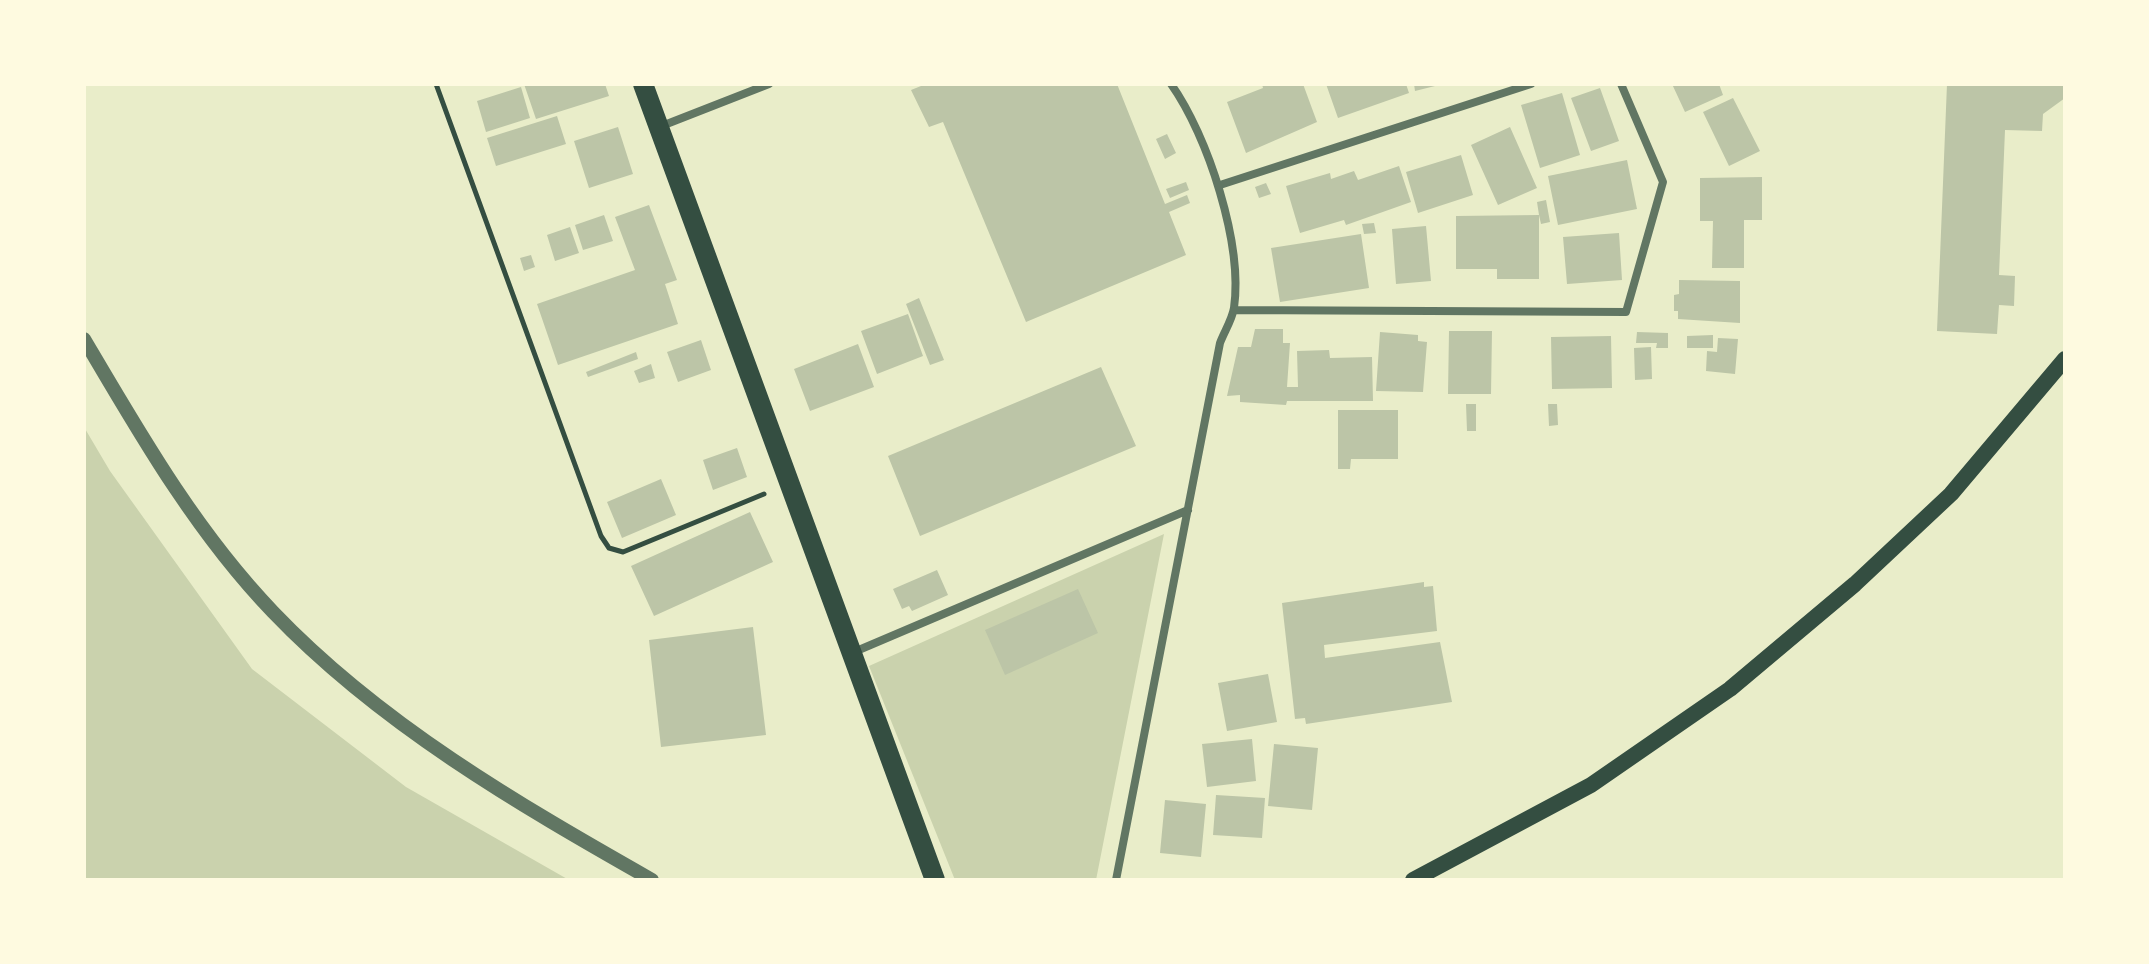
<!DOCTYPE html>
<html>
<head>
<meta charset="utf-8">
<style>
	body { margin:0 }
	#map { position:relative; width:2149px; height:964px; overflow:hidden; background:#e9edc9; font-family:"Public Sans",sans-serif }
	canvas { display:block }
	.frame { position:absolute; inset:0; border:86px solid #fefae0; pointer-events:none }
</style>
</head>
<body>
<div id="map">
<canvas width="2149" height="964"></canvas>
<div class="frame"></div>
</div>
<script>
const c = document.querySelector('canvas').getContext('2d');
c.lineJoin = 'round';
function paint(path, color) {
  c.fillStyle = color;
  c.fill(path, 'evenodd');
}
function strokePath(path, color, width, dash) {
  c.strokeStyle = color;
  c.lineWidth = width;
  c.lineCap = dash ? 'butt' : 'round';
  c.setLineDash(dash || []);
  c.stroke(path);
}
paint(new Path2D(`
	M84,427L110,471L252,669L406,787L569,880H84Z
	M1164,534L1096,880H955L869,666Z`), '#cad2ad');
paint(new Path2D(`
	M524,84H605L609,96L536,119Z
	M926,84H1117L1165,204L1187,195L1190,203L1169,212L1186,255L1026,322L943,122L929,127L911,90Z
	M1262,84H1303L1317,122L1246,153L1227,102L1263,88Z
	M1326,84H1406L1409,93L1338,118Z
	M1414,84H1439V85L1415,91Z
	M1672,84H1719L1723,95L1685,112Z
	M1947,84H2065V98L2043,114L2042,131L2005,130L1999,275L2015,276L2014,306L1999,305L1997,334L1937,331Z
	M521,87L530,118L486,132L477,101Z
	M1600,88L1619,141L1591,151L1571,98Z
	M1562,93L1580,155L1540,168L1521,105Z
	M1733,98L1760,151L1729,166L1703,112Z
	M557,116L566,144L496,166L487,138Z
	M618,127L633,174L589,188L574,141Z
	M1510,127L1537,188L1498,205L1471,145Z
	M1167,134L1176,153L1165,159L1156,139Z
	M1461,155L1473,195L1418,213L1406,172Z
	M1627,160L1637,209L1558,225L1548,176Z
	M1399,166L1411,202L1346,225L1344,220L1300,233L1286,186L1330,173L1331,179L1354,171L1358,180Z
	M1762,177V220H1744V268H1712L1713,221H1700V178Z
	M1186,182L1189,190L1170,198L1166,189Z
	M1266,183L1271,194L1259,198L1255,187Z
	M1546,200L1550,222L1541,224L1539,215V279H1497V269H1456V216L1539,215L1537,202Z
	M649,205L677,280L665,284L678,324L558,365L537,304L635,270L615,217Z
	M604,215L613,241L583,250L575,225Z
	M1374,223L1376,233L1364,234L1362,224Z
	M1426,226L1431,281L1396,284L1392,229Z
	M570,227L579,253L555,261L547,235Z
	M1619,233L1622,280L1567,284L1563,237Z
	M1361,234L1369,288L1280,302L1271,248Z
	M531,255L535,267L524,271L520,258Z
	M1679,280L1740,281V323L1678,319V311H1674V295L1679,294Z
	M919,298L944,360L930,365L906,304Z
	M908,314L923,356L877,374L861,331Z
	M1255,329H1283V343H1290L1287,387H1298L1297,351L1329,350L1330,358L1372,357L1373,401H1287L1286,405L1240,402V395L1227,396L1238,347H1251Z
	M1449,331H1492L1491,394H1448Z
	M1380,332L1418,335V341L1427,342L1423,392L1376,391Z
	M1637,332L1668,333V348H1656L1657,343H1636Z
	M1713,335V348H1687V336Z
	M1611,336L1612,388L1552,389L1551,337Z
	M1718,338L1738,339L1735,374L1706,371L1707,351L1717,352Z
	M701,340L711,370L678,382L667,352Z
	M858,344L874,387L810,411L794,369Z
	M1651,347L1652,379L1635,380L1634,348Z
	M636,352L638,359L588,377L586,372Z
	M651,364L655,378L639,383L634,371Z
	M1101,367L1136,446L920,536L888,456Z
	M1466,404H1476V431H1467Z
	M1548,404H1557L1558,425L1549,426Z
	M1338,410H1398V459H1351L1350,469H1338Z
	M737,448L747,477L713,490L703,460Z
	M661,479L676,515L622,538L607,502Z
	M750,512L773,562L654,616L631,566Z
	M937,570L948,595L912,611L909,606L902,609L893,589Z
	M1424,582V587L1433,586L1437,631L1324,645L1325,658L1440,642L1452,702L1306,724L1305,718L1295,719L1282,603Z
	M1078,589L1098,633L1005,675L985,630Z
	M753,627L766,735L661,747L649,640Z
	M1268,674L1277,722L1227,731L1218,683Z
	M1252,739L1256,781L1207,787L1202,744Z
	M1274,744L1318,748L1312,810L1268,806Z
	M1216,795L1265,798L1262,838L1213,835Z
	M1165,800L1206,804L1201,857L1160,853Z`), '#bcc5a7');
strokePath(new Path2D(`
	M436,84L601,536L609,548L623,552L764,494`), '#344e41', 5);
strokePath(new Path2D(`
	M659,127L769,84
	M1220,185L1531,84
	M1234,310L1626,312L1663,182L1621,84
	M854,652L1188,510
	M1116,880L1220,343C1224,332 1232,320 1234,308C1243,244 1208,136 1171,84`), '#617663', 8);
strokePath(new Path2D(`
	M84,339C140,434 196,532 273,612C380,724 518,804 652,880`), '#617663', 14);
strokePath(new Path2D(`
	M1413,880L1591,785L1730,689L1855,584L1951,494L2065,359`), '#344e41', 16);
strokePath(new Path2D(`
	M643,84L935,880`), '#344e41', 20);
</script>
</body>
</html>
